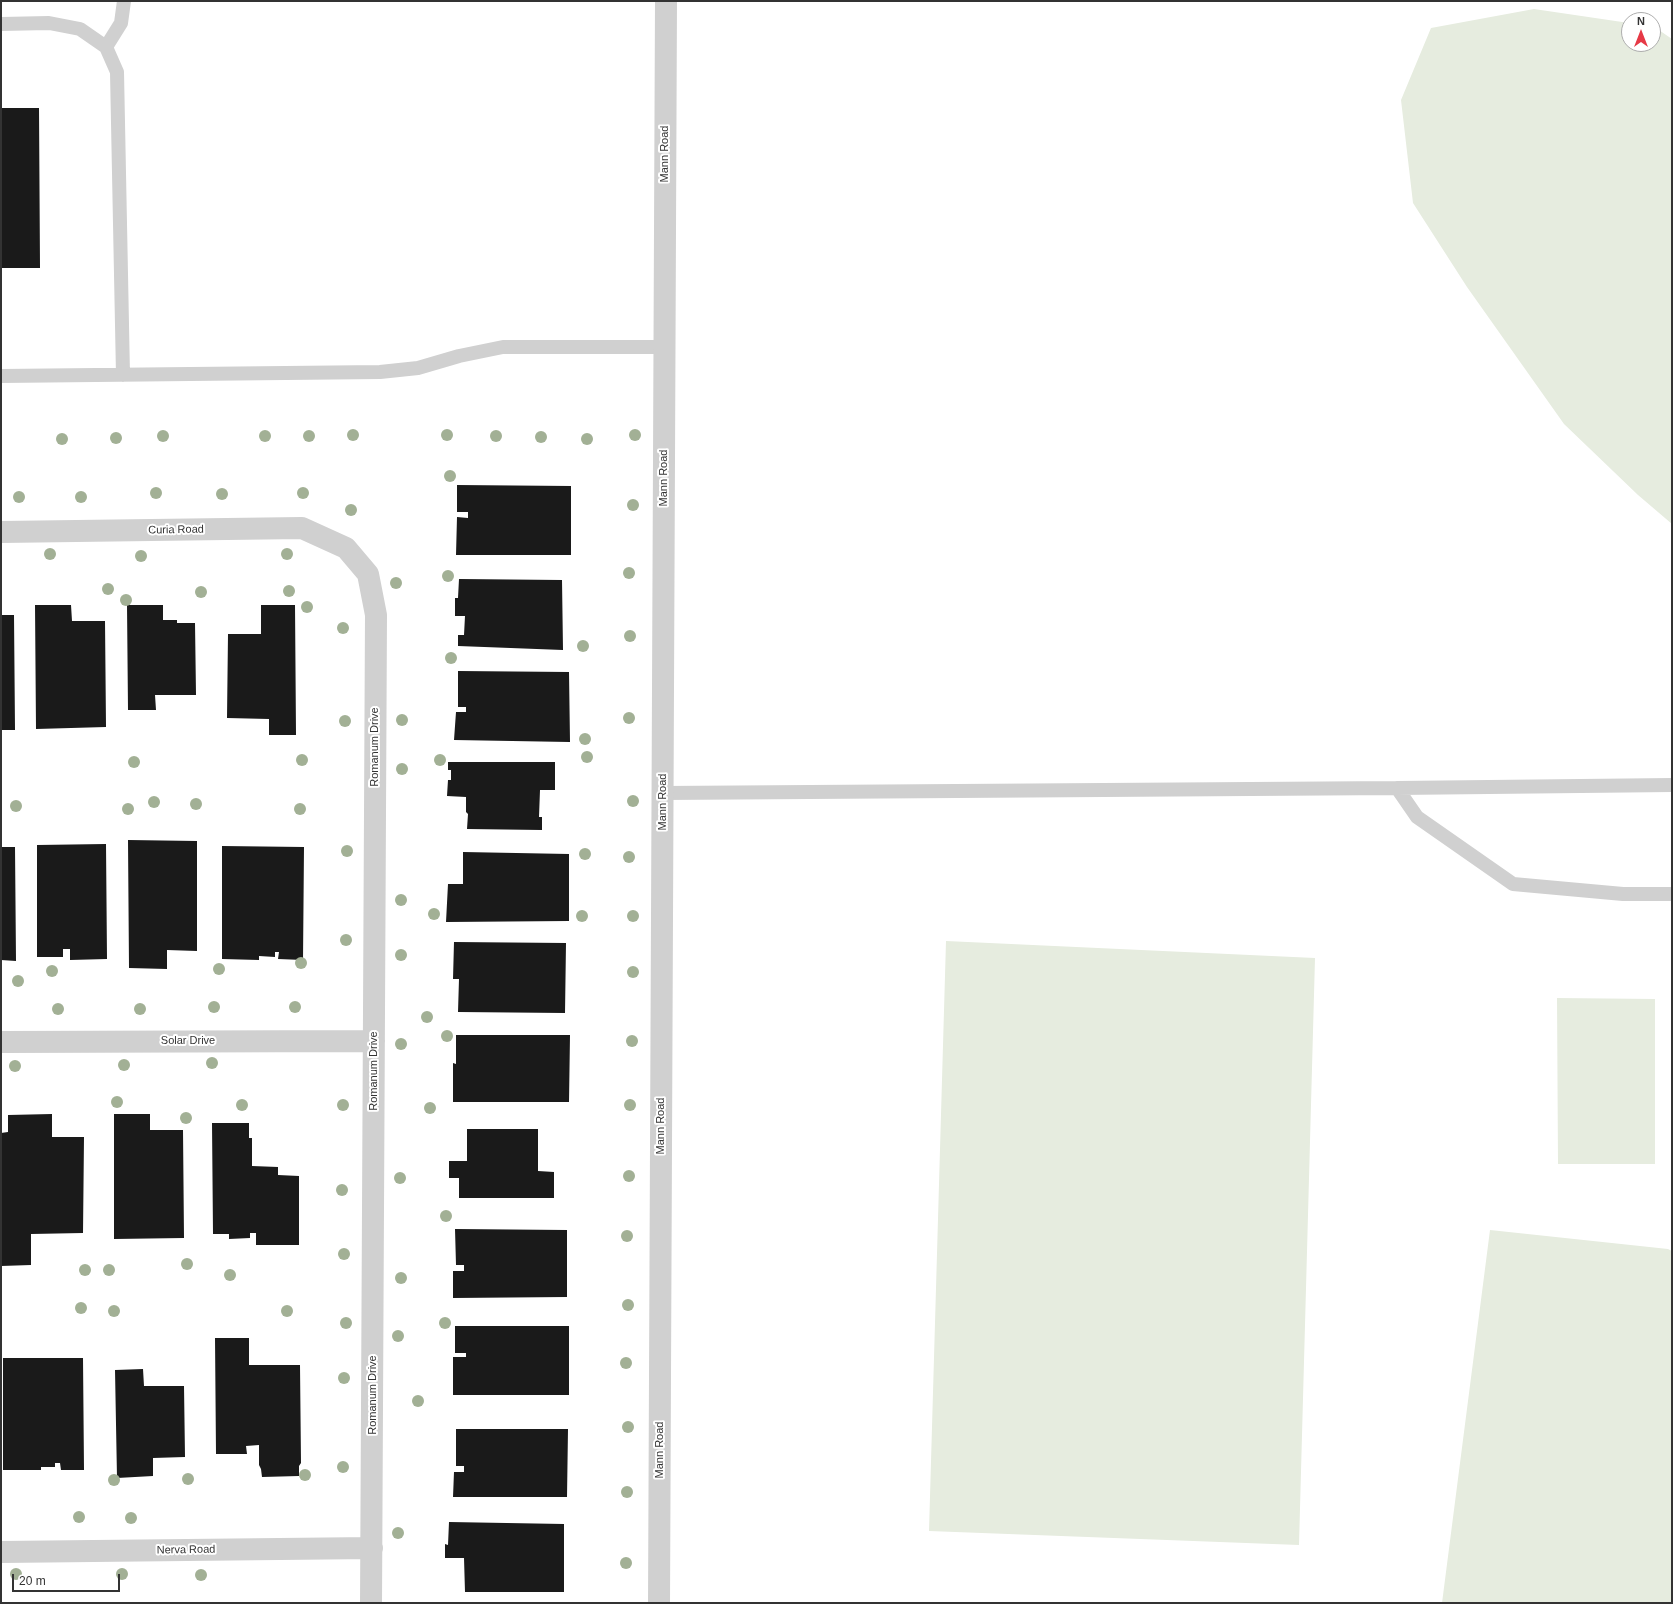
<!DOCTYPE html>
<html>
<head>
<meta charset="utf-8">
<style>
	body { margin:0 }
	#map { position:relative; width:1673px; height:1604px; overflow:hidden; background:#fff; font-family:Arial,sans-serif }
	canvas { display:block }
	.frame { position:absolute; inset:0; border:2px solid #333; pointer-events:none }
	.north { position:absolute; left:1621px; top:12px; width:40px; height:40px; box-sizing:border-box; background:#fff; border:1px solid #adadad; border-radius:50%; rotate:0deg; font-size:11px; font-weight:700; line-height:16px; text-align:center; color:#333 }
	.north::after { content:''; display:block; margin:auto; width:14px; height:18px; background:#e63946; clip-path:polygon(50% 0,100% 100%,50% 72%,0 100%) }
	.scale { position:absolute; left:12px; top:1574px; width:108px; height:18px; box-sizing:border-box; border:2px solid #333; border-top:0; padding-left:5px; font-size:12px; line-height:14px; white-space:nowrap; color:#333; -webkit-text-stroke:3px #fff; paint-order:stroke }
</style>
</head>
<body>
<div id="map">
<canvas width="1673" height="1604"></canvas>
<div class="frame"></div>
<div class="north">N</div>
<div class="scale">20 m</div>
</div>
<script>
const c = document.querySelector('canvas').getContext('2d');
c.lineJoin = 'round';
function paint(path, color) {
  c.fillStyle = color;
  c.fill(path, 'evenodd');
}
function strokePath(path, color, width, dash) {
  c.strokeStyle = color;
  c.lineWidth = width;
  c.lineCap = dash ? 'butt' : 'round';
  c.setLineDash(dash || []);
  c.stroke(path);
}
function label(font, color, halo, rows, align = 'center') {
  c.font = font + ' Arial,sans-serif';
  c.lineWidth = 4;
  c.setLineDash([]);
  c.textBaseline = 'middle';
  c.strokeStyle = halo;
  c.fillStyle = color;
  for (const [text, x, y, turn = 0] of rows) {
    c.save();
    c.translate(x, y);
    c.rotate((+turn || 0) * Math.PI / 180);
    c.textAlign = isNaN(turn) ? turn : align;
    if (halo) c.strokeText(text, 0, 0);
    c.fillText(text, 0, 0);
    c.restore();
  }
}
paint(new Path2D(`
	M1534,9L1629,23V44H1653V26L1672,39V524L1638,495L1564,424L1467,287L1413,203L1401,100L1431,28Z
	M946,941L1315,958L1299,1545L929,1531Z
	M1557,998L1655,999V1164H1558Z
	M1490,1230L1668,1249L1672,1251V1603H1442Z`), '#e6ecdf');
paint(new Path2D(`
	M1,108H39L40,268H1Z
	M457,485L571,486V555H456L457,517L468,518V512H457Z
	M459,579L562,580L563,650L458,646V635H464L465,616H455V598H458Z
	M35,605H71L72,621H105L106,727L36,729Z
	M127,605H163V620H177V623H195L196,695H155L156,710H128Z
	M261,605H295L296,735H269V719L227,718L228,634H261Z
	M1,615H14L15,730H1Z
	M458,671L569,672L570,742L454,740L456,712H466V707H458Z
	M448,762H555V790H540L539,817H542V830L467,829L468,814L466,812V797L447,796L448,780H451V770H448Z
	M128,840L197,841V951L167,950V969L129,968Z
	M106,844L107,959L70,960V949H63V957H37V845Z
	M222,846L304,847L303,960L278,959L279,952H275V957L259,956V960L222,959Z
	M1,847H15L16,961L1,960Z
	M463,852L569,854V921L446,922L448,884H463Z
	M454,942L566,943L565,1013L458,1012L459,979H453Z
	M456,1035H570L569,1102H453V1063L456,1064Z
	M52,1114V1137H84L83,1233L31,1234V1265L1,1266V1133L8,1132V1115Z
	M114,1114H150V1130H183L184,1238L114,1239Z
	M212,1123H249V1138H252V1166L278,1167V1175L299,1176V1245H256V1233H250V1238L229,1239V1234H213Z
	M467,1129H538V1171L554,1172V1198H459V1178H449V1161H467Z
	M455,1229L567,1230V1297L453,1298V1271H464V1265H456Z
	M455,1326H569V1395H453V1357H466V1353H455Z
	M215,1338H249V1365H300L301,1463L299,1466V1476L262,1477L261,1469L259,1465V1445L246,1446L247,1454H216Z
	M3,1358H83L84,1470H61L60,1463H55V1467H41V1470H3Z
	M143,1369L144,1386H184L185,1457L153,1458V1476L117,1478L115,1370Z
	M456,1429H568L567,1497H453L454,1472H464V1466H456Z
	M449,1522L564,1524V1592H465L464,1558H445V1544L448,1545Z`), '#1a1a1a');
strokePath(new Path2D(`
	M1,24L49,23L80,29L106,47L117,72L123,375
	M106,47L121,23L124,1
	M1,376L380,372L418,368L459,356L503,347H664
	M1397,788L1417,817L1513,884L1623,894H1672
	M663,793L1397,788L1672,785`), '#d0d0d0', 14);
strokePath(new Path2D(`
	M1,532L302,528L346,548L368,574L376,615L371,1603
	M1,1042L374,1041
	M1,1552L372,1548
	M659,1603L666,1`), '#d0d0d0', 22);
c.fillStyle = '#a2b095';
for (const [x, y] of [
	[353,435],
	[447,435],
	[635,435],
	[163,436],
	[265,436],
	[309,436],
	[496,436],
	[541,437],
	[116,438],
	[62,439],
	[587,439],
	[450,476],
	[156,493],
	[303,493],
	[222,494],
	[19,497],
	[81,497],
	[633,505],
	[351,510],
	[50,554],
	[287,554],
	[141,556],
	[629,573],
	[448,576],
	[396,583],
	[108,589],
	[289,591],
	[201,592],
	[126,600],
	[307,607],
	[343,628],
	[630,636],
	[583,646],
	[451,658],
	[629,718],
	[402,720],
	[345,721],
	[585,739],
	[587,757],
	[302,760],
	[440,760],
	[134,762],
	[402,769],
	[633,801],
	[154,802],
	[196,804],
	[16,806],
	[128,809],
	[300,809],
	[347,851],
	[585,854],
	[629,857],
	[401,900],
	[434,914],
	[582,916],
	[633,916],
	[346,940],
	[401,955],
	[301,963],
	[219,969],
	[52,971],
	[633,972],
	[18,981],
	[214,1007],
	[295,1007],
	[58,1009],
	[140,1009],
	[427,1017],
	[447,1036],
	[632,1041],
	[401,1044],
	[212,1063],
	[124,1065],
	[15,1066],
	[117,1102],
	[242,1105],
	[343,1105],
	[630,1105],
	[430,1108],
	[186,1118],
	[629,1176],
	[400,1178],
	[342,1190],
	[446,1216],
	[627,1236],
	[344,1254],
	[187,1264],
	[85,1270],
	[109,1270],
	[230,1275],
	[401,1278],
	[628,1305],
	[81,1308],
	[114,1311],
	[287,1311],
	[346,1323],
	[445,1323],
	[398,1336],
	[626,1363],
	[344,1378],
	[418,1401],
	[628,1427],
	[343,1467],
	[305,1475],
	[188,1479],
	[114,1480],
	[627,1492],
	[79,1517],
	[131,1518],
	[398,1533],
	[626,1563],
	[16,1574],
	[122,1574],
	[201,1575]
]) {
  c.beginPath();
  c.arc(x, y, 6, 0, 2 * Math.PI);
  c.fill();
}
label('11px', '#333', '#fff', [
	["Mann Road",665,154,-90],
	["Mann Road",664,478,-90],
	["Curia Road",176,530,-1],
	["Romanum Drive",375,747,-90],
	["Mann Road",663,802,-90],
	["Solar Drive",188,1041],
	["Romanum Drive",374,1071,-90],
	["Mann Road",661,1126,-90],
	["Romanum Drive",373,1395,-90],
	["Mann Road",660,1450,-90],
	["Nerva Road",186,1550,-1]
]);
</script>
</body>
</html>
